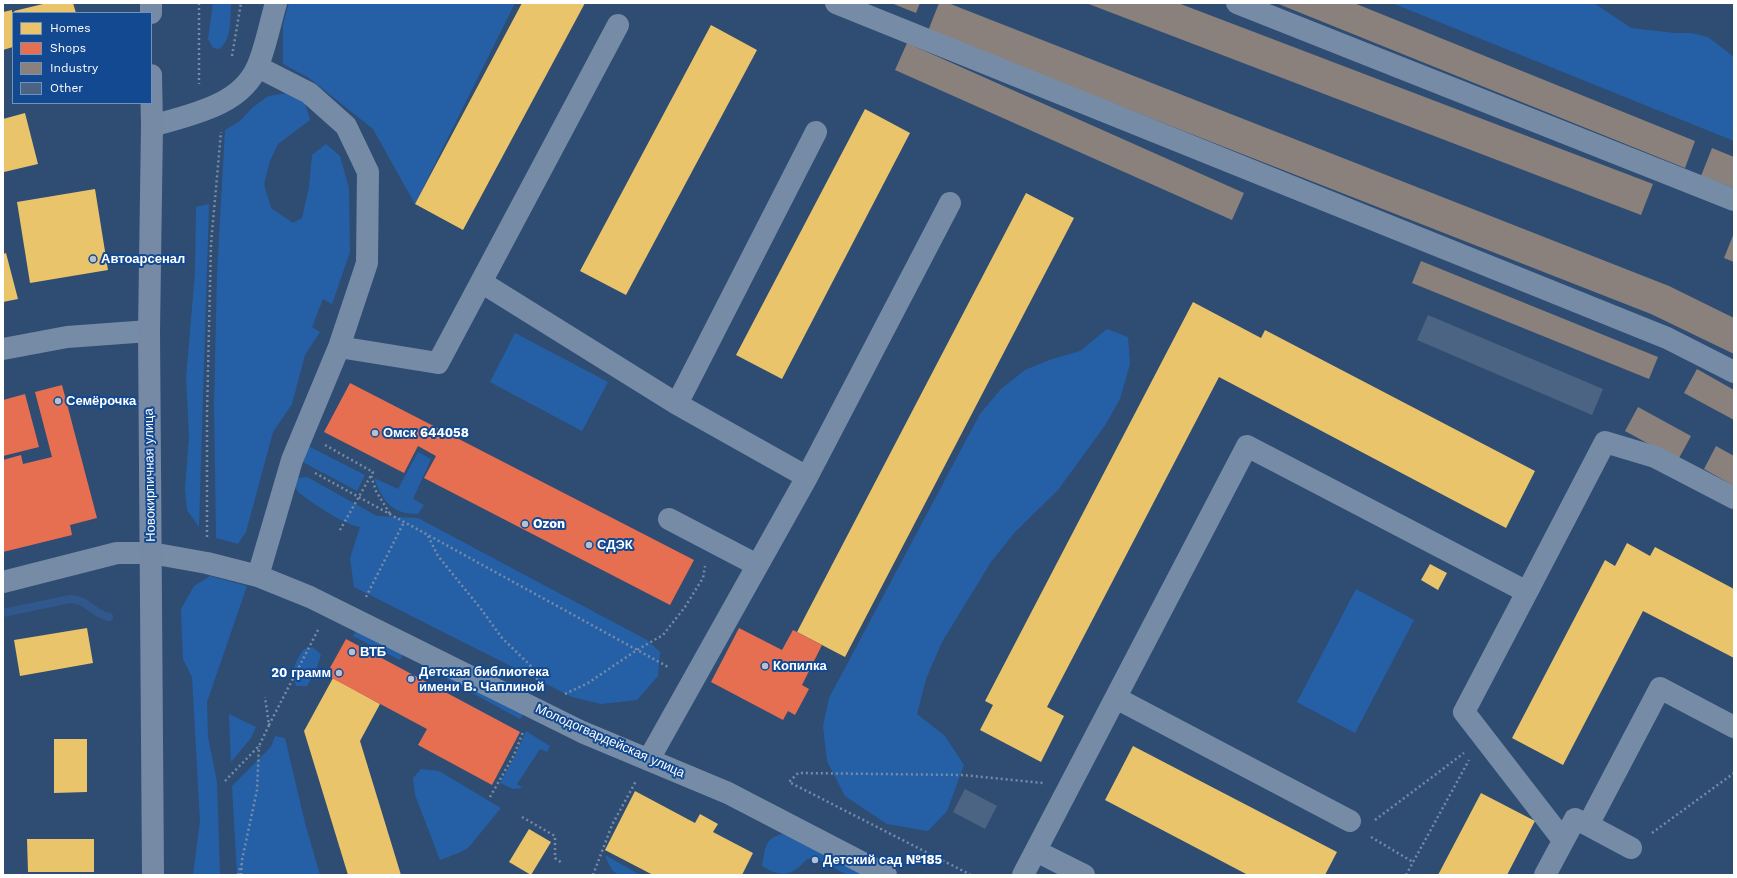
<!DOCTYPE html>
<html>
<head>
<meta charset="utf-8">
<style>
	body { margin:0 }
	#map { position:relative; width:1737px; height:878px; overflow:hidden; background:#2f4c73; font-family:"Work Sans",sans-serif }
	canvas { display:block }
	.frame { position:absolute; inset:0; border:4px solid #fff; pointer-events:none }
	.legend { position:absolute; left:12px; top:12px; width:140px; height:92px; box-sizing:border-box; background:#124990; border:1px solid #7192bc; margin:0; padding:5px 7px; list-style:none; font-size:12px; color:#fff }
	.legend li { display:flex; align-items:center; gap:8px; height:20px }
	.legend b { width:20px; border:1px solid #7192bc }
</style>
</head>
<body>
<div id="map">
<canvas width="1737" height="878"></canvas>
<div class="frame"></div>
<ul class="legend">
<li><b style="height:11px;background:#e9c46a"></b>Homes</li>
<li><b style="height:11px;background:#e76f51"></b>Shops</li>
<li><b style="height:11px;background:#8a817c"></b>Industry</li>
<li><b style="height:11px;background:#4c6483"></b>Other</li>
</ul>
</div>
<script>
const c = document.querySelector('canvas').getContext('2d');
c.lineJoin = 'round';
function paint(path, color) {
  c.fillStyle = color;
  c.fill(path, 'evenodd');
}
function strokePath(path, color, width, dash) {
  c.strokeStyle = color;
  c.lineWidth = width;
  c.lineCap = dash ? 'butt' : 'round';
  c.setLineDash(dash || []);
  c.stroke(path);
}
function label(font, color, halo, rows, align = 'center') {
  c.font = font + ' "Work Sans",sans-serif';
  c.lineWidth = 4;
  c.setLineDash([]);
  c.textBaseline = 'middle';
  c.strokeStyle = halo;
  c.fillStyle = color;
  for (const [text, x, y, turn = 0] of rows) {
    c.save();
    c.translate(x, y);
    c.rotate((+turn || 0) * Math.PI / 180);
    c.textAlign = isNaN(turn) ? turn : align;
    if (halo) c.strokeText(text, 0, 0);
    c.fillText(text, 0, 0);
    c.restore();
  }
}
paint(new Path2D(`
	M213,3H231C230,19 232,38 220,49L213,48L208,39Z
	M289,3H515L415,204L373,129L309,78L283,64V24Z
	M1392,3H1594L1631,28L1675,33H1691L1708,37L1734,57V141Z
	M288,93L305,103L310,120L278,144L270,161L264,184L271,208L293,223L302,218L309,187L312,155L326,144L340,156L349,188L350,252L332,304L323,299L312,327L320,332L305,355L292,404L273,432L246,532L238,544L216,538L214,405L217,273L225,130L240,121L252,108L268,96Z
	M209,204L199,527L187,510L185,489L189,436L186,378L195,273L196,207Z
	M1107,329L1128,337L1130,364L1120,399L1106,424L1058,490L1015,532L991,562L942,642L926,679L917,714L945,736L964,765L947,811L928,831L887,824L845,796L827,761L823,726L829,698L980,414L1001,389L1025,370L1052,359L1080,351Z
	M515,333L608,382L582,431L490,382Z
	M308,446L365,475L357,491L303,462Z
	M418,452L431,459L413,499L424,505L418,514C392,514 383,502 374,478L398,489Z
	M307,477L377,516L418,518L647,640L660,652L658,676L637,700L601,704L572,697L354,587L350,558L360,527C344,525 311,502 298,492L295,487L298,478Z
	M210,576L247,586L207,702L208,737L217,782L220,875H193L200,821L192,677L183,659L181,609L194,586Z
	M1356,589L1414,620L1355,733L1297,702Z
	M357,629L404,652L400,660L353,636Z
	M313,647L321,655L316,670L307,686H296C292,669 294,663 304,649Z
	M424,660L523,714L520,719L421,665Z
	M229,714L256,727L251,738L231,762Z
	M526,731L550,746L547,752L540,749L517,784L523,788L513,789L500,783L515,756Z
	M275,736L285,738L305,823L320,875H237L232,786L271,747Z
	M421,769L439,771L501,808L468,848L461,852L440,860L415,795L413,778Z
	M790,832L874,875H847L816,858L807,859C791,877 782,878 762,866C766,843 765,837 790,832Z
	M605,855L640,875C616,875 614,878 605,855Z`), '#2560a7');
paint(new Path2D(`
	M47,3H73L76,13H15L14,11Z
	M522,3H585L463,230L415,204Z
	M12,10L13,47L3,50V12Z
	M711,25L757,50L626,295L580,271Z
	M865,109L910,133L782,379L736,355Z
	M25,113L38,164L4,172L3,119Z
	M95,189L108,270L30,283L17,202Z
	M1026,193L1074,218L845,657L797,632Z
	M6,253L18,299L3,302V254Z
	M1193,302L1261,338L1265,330L1535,471L1506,528L1219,377L1047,707L1064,716L1041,762L980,730L993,705L985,701Z
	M1627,543L1650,556L1655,547L1734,589V658L1643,611L1563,765L1512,738L1605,560L1615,566Z
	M1430,564L1447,573L1438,590L1421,580Z
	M87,628L93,663L20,676L14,640Z
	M333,678L380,704L360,741L401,875H348L304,731Z
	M54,739H87V792L54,793Z
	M1133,746L1337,852L1325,875H1248L1105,800Z
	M635,791L695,823L700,814L718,824L713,832L753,853L742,875H653L605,850Z
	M1481,793L1535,821L1507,875H1438Z
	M529,829L551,842L531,875L509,862Z
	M27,839H94V872H28Z`), '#e9c46a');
paint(new Path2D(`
	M350,383L694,560L670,605L424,478L436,456L418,446L404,473L324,432Z
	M62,385L97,518L70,525L72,535L3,552V460L21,455L23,464L52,457L35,392Z
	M25,394L39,447L3,456V400Z
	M739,628L782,650L793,630L822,645L802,685L809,689L795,715L788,711L783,720L711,682Z
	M346,639L520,732L492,785L418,745L427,729L326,675Z`), '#e76f51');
paint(new Path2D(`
	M891,3H920L916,13Z
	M939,3H948L1669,286L1734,318V354L1651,314L928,31Z
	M1086,3H1178L1653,184L1641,215Z
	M1276,3H1354L1695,141L1685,168Z
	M907,43L1244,193L1232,220L895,70Z
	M1712,148L1734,157V188L1701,176Z
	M1734,233V262L1724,258Z
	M1421,261L1658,357L1649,379L1412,283Z
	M1697,369L1734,390V420L1684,393Z
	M1638,407L1691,436L1678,460L1625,431Z
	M1716,446L1734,456V486L1704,469Z`), '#8a817c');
strokePath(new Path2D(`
	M3,613L70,599C87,599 92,613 109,617`), '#31588c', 8);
paint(new Path2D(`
	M1428,315L1603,389L1592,415L1417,340Z
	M965,789L997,806L985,829L953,812Z`), '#4c6483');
strokePath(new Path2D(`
	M199,3V84
	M232,56L241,3
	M325,445L373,472L340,530
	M315,473L670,668
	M371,476L376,491L390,514
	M428,536L438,556L481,609L502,638L530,665L538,681
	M207,537V413L211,244L221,132
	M366,597L404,522
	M565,694L588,683L637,650L663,635L685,607L703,578L705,566
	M269,725L318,630
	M225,781L259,746L269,725L265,697
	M490,797L514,755L523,732
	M522,817L555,836V858L562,863
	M1375,820L1464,753
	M1652,833L1734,773
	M1371,837L1413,862
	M238,875L241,865
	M241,875L242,860L257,790L259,746
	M593,875L612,825L636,781
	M971,875L789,782L798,773L964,775L1043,783
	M1406,875L1469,760`), '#768ca6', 2.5, [2, 3]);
strokePath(new Path2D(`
	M836,3L1667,338L1734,372
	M1237,3L1734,200
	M258,67L309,93L346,126L368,172L367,263L339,347L292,460L258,576
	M152,126C189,115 242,106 258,65C266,46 270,23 276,3
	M481,282L677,404L807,477
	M339,347L438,363L618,25
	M3,349L67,337L149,331
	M677,404L816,132
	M669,519L757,565
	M3,582L117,553H151L207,563L258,576L310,597L582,732L728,793L886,875
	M1527,592L1464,712L1563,840
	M1116,698L1350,821
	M649,759L807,477L950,203
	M1588,825L1631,848
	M1036,851L1084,875
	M1023,875L1247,446L1527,592L1605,442L1655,457L1734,498
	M1545,875L1575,819L1588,825L1660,688L1734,727`), '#768ca6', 22);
strokePath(new Path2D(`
	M151,13V3
	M151,75L152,126L149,331L153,875`), '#768aa5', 22);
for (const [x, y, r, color] of [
	[93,259,4,"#b6c0ce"],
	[58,401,4,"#b6c0ce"],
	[375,433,4,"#b6c0ce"],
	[525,524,4,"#b6c0ce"],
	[589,545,4,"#b6c0ce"],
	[352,652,4,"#b6c0ce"],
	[765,666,4,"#b6c0ce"],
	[339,673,4,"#b6c0ce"],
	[411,679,4,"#b6c0ce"],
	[815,860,4,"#b6c0ce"]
]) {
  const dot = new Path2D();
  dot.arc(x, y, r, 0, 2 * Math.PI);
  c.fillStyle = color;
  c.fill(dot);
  strokePath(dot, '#124990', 1.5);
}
label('bold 13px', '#fff', '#124990', [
	["Автоарсенал",101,259],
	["Семёрочка",66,401],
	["Омск 644058",383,433],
	["Ozon",533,524],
	["СДЭК",597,545],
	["ВТБ",360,652],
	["Копилка",773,666],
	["Детская библиотека",419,672],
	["имени В. Чаплиной",419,687],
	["20 грамм",331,673,"right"],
	["Детский сад №185",823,860]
], 'left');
label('13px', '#fff', '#124990', [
	["Новокирпичная улица",150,475,-91],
	["Молодогвардейская улица",610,741,24]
]);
</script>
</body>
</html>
